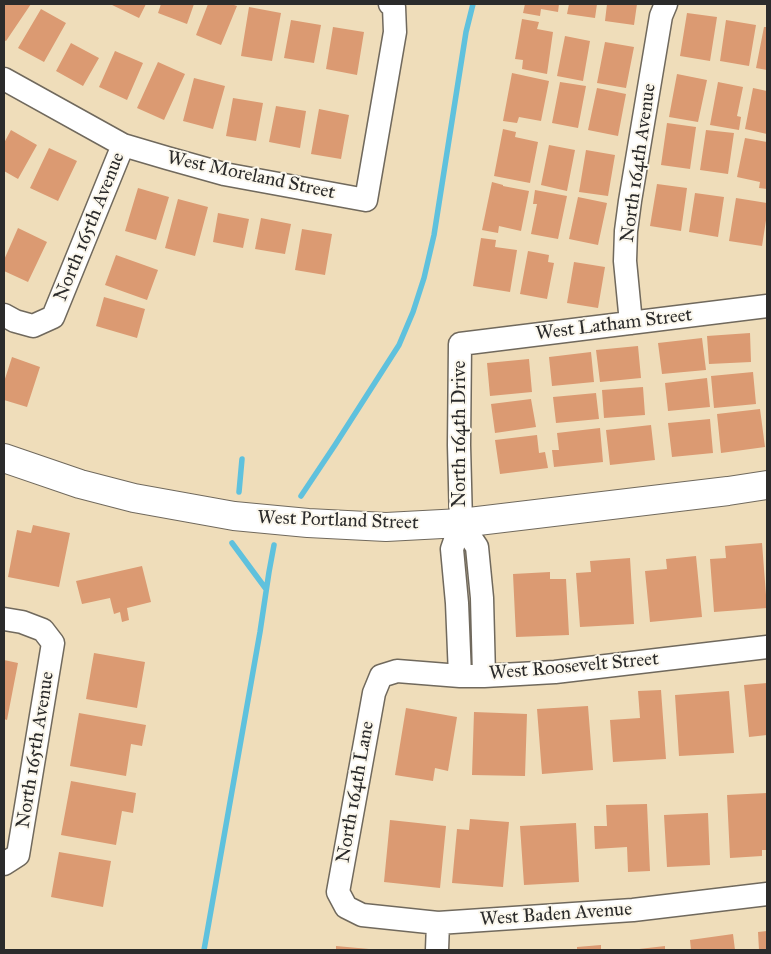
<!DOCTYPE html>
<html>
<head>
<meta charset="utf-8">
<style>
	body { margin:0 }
	#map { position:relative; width:771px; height:954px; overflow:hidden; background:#efddba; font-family:"IM FELL Great Primer",serif }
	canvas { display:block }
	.frame { position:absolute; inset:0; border:5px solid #2b2b2b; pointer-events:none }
</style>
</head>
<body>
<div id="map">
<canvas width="771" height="954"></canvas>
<div class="frame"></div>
</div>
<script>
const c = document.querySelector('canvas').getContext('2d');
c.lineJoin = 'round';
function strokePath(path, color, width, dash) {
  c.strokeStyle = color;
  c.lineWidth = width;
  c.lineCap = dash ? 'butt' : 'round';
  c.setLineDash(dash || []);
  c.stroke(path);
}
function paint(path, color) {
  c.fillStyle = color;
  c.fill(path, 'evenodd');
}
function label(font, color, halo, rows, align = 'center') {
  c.font = font + ' "IM FELL Great Primer",serif';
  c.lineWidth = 4;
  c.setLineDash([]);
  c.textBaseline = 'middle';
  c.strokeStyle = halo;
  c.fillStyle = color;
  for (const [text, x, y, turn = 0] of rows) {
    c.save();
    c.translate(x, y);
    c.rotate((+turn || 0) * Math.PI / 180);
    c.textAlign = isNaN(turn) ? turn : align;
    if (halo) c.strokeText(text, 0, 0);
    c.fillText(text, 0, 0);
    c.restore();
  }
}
strokePath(new Path2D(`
	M239,492L242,459
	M301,496L335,445L399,345L413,312L424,278L434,235L466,32L473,4
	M232,543L266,589
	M204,950L260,632L269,572L274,545`), '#5fc1dd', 5.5);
paint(new Path2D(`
	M4,4H31L6,41L4,40Z
	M110,4H146L139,18Z
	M161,4H194L187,24L158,13Z
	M208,4H231L237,6L221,45L196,35Z
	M525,4H559L558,12L541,9L540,16L523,13Z
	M569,4H597L595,18L567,14Z
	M607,4H637L634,25L605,21Z
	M249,7L281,13L272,61L241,56Z
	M41,9L66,23L44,62L18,48Z
	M687,13L717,17L710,61L680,56Z
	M522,19L539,22L537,29L553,32L547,74L522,69L523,60L515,59Z
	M291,20L321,25L314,63L284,58Z
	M726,20L756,25L749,66L720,61Z
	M333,27L364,32L357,75L326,69Z
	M764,27H767V70L756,68Z
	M565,36L590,41L583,81L557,76Z
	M605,42L634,47L626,88L597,83Z
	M71,43L99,58L83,86L56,71Z
	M115,51L143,63L127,100L99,87Z
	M158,62L185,74L164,120L137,108Z
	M512,73L549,81L541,121L519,117L517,123L503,121Z
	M677,74L707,80L698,122L669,117Z
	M194,78L225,86L213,129L183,121Z
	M560,82L586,86L578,128L552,123Z
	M718,82L743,87L737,116L741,117L739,130L710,125Z
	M597,88L626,94L618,136L588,130Z
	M753,88L767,91V134L745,129Z
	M233,98L263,103L256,141L226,136Z
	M276,106L306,111L300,148L269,142Z
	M319,109L349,115L341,159L311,154Z
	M667,123L696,127L690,169L661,165Z
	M503,129L516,132L515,137L538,142L530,183L494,176Z
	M11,130L37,145L18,179L4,171V143Z
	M706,130L734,133L728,174L700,170Z
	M745,138L767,142V189L759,188L760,182L737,177Z
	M549,145L575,150L567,191L541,185Z
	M49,148L77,161L58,201L30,188Z
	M586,150L615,155L608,196L579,192Z
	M492,182L503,185V186L529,191L521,231L499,226L498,233L482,230Z
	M657,184L687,188L681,231L650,226Z
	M138,188L169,197L156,240L125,231Z
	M535,190L567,196L558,239L531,234L537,204H533Z
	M695,193L724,197L718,237L689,232Z
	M578,197L607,203L598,245L569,239Z
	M736,198L767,203V214L762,246L729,241Z
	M178,199L208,207L195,256L165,248Z
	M218,213L249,219L243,248L213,242Z
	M261,218L291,224L285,254L255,249Z
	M18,228L47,242L28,282L4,271V260Z
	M302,229L332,234L325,275L295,270Z
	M481,238L496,240L495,247L517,250L510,292L473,286Z
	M528,251L549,255L548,262L554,263L547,299L520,294Z
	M116,255L158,270L147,300L105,285Z
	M574,262L605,267L598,308L567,303Z
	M104,297L145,309L137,338L96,326Z
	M750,333L751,362L709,364L707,336Z
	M702,338L706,370L662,374L658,343Z
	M638,346L641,378L600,382L596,350Z
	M591,352L594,382L552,386L549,357Z
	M12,357L40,367L27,407L4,400V382Z
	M529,359L532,392L490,396L487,363Z
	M753,372L756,404L714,408L711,376Z
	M707,378L710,407L668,411L665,383Z
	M643,387L645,415L604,418L602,390Z
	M596,393L599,419L556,423L553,397Z
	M531,399L536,427L495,433L491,404Z
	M760,409L765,447L721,453L717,414Z
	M710,419L713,453L672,457L668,423Z
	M651,425L655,460L610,465L606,430Z
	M600,428L603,462L554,467L552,450H559L557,433Z
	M537,435L539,453L545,452L548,468L500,474L495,440Z
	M33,525L70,533L59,587L8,577L17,530L31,533Z
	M762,543L767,608L714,612L710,559L726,558L725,546Z
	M696,556L702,617L650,622L645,571L667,569L666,559Z
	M630,558L634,624L580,627L576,573L591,572L590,561Z
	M142,566L151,602L127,608L129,620L122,622L120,612L114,614L110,598L82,604L76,581Z
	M550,572V579H566L569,635L516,637L513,574Z
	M94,653L145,662L137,708L86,699Z
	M4,660L18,663L7,720L4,719Z
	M767,683V735L749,737L744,685Z
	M661,690L666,759L613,762L610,720L640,718L638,691Z
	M729,691L734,753L679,756L675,695Z
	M588,706L593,770L542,774L537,709Z
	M406,708L457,717L448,771L435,768L433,781L395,775Z
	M474,712L527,714L525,776L472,775Z
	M79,713L146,725L142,746L131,744L126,776L70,766Z
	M71,781L136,793L133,813L122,811L116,845L61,835Z
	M767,793V850H762V856L730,858L727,795Z
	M647,804L650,871L628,872L627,847L595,849L594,826H607L606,805Z
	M708,813L710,865L667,867L664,815Z
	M470,819L509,822L503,887L452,883L457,829L469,830Z
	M390,820L446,826L440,888L384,882Z
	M576,823L579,882L524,885L520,826Z
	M59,852L111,861L103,907L51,897Z
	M767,931V950H759L758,932Z
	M733,934L735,950H691L690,940Z
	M601,945V950H577V947Z
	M336,946L369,949V950H336Z
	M665,946V950H639V949Z`), '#db9a72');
const minor = new Path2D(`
	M4,79L123,145L167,158L224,174L366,200L395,32L394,7L390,4
	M4,315L15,321L33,326L53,317L123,145
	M631,323L625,261L626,231L630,201L661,16L666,4
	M461,523L477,547L482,598L484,676
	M4,619L22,622L43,630L53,643L18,855L4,864
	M767,647L555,672L484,676H460L397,671L381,676L374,693L338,892L346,907L362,915L438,923L633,910L767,894
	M460,676L457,603L452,549L461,523L459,445L460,344L767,306
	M437,950L438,923`);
const tertiary = new Path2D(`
	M4,458L80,484L134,498L234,516L308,523L386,527L461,523L728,491L767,485`);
strokePath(minor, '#70695d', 25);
strokePath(tertiary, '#70695d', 30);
strokePath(minor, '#fff', 22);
strokePath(tertiary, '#fff', 28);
label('19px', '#2b2b2b', '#fbf7ec', [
	["North 164th Avenue",639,163,-82],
	["West Moreland Street",251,176,12],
	["North 165th Avenue",90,227,-68],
	["West Latham Street",614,325,-7],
	["North 164th Drive",460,434,-90],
	["West Portland Street",338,521,2],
	["West Roosevelt Street",574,667,-5],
	["North 165th Avenue",36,750,-81],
	["North 164th Lane",356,792,-80],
	["West Baden Avenue",556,915,-4]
]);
</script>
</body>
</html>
